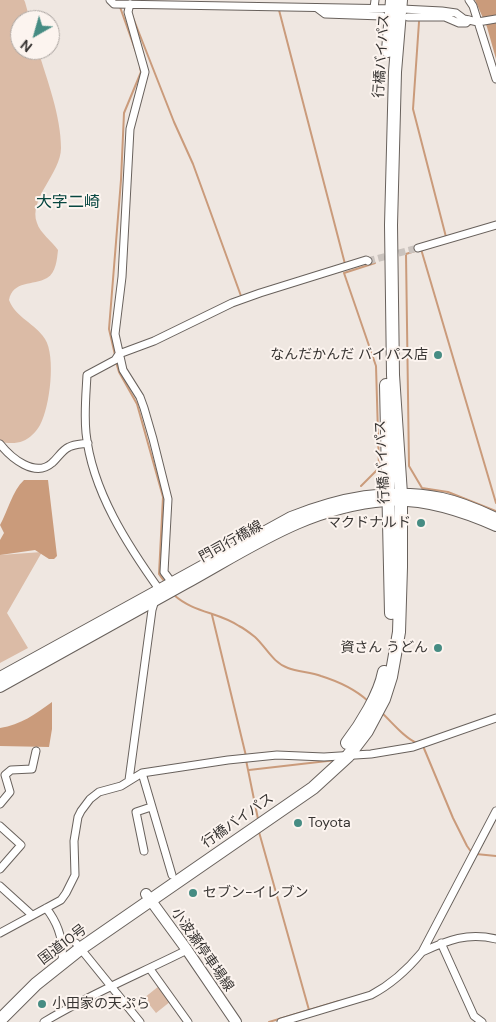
<!DOCTYPE html>
<html>
<head>
<meta charset="utf-8">
<style>
	body { margin:0 }
	#map { position:relative; width:496px; height:1022px; overflow:hidden; background:#efe7e1; font-family:"DM Sans",sans-serif }
	canvas { display:block }
	.north { position:absolute; left:10px; top:10px; width:50px; height:50px; box-sizing:border-box; background:#fcf4ef; border:1px solid #ada7a3; border-radius:50%; rotate:218deg; font-size:14px; font-weight:700; line-height:20px; text-align:center; color:#373432 }
	.north::after { content:''; display:block; margin:auto; width:18px; height:22px; background:#468c83; clip-path:polygon(50% 0,100% 100%,50% 72%,0 100%) }
</style>
</head>
<body>
<div id="map">
<canvas width="496" height="1022"></canvas>
<div class="north">N</div>
</div>
<script>
const c = document.querySelector('canvas').getContext('2d');
c.lineJoin = 'round';
function paint(path, color) {
  c.fillStyle = color;
  c.fill(path, 'evenodd');
}
function strokePath(path, color, width, dash) {
  c.strokeStyle = color;
  c.lineWidth = width;
  c.lineCap = dash ? 'butt' : 'round';
  c.setLineDash(dash || []);
  c.stroke(path);
}
function label(font, color, halo, rows, align = 'center') {
  c.font = font + ' "DM Sans","Noto Sans JP",sans-serif';
  c.lineWidth = 4;
  c.setLineDash([]);
  c.textBaseline = 'middle';
  c.strokeStyle = halo;
  c.fillStyle = color;
  for (const [text, x, y, turn = 0] of rows) {
    c.save();
    c.translate(x, y);
    c.rotate((+turn || 0) * Math.PI / 180);
    c.textAlign = isNaN(turn) ? turn : align;
    if (halo) c.strokeText(text, 0, 0);
    c.fillText(text, 0, 0);
    c.restore();
  }
}
paint(new Path2D(`
	M0,0H24L25,2L30,20H20V50H38C47,80 61,116 61,148C61,173 28,199 37,223C40,233 52,241 58,250C57,259 56,273 47,278C33,286 13,280 9,300C16,318 35,323 45,339C56,356 50,407 40,425C37,431 29,439 23,441C16,444 7,443 0,442Z
	M42,552L7,613L28,648L0,663V555Z
	M159,986L171,1001L156,1013L144,998Z`), '#dbbba6');
paint(new Path2D(`
	M475,0H496V59L487,27Z
	M24,480H48L57,556L54,559H49L35,550L0,555V540L4,533L0,525C8,511 12,491 24,480Z
	M52,702V729L49,747L0,746V728C21,725 35,714 52,702Z`), '#ca9b7b');
strokePath(new Path2D(`
	M120,7L136,52
	M130,10L174,122L193,164L241,296
	M279,10L345,264
	M419,22L413,109L446,237
	M421,249L496,503
	M418,250L406,254L409,466L422,488L448,492L496,511
	M115,355L109,329L121,180L124,113L141,72L140,67
	M116,362L119,372L137,404L163,497L159,574L164,581
	M361,486L379,468L376,366L344,273L375,263
	M174,595C194,613 219,612 239,626C245,629 250,633 255,637C266,647 273,663 288,668C298,672 311,672 321,676C337,681 356,690 368,701
	M212,615L246,756
	M381,712C392,722 404,738 417,743
	M423,746L453,818L467,846L472,853
	M246,760L258,819
	M249,770L336,760
	M259,832L309,1010
	M476,854L496,856
	M269,1022L339,1001`), '#ca9b7b', 2);
strokePath(new Path2D(`
	M368,261L418,248`), '#cac3be', 7, [7, 3.5]);
const street = new Path2D(`
	M110,0L114,4L402,9L442,11L456,13L464,19L478,22L496,19
	M469,0L473,6L496,79
	M130,4L128,12L145,72L130,129L122,277L115,334L123,370L140,397L144,408L153,439L168,499L164,572L173,584
	M317,8L325,14L382,16
	M374,8L375,0
	M408,17H445L459,23H466L469,20
	M418,248L496,225
	M0,444C11,458 35,478 52,463C58,458 62,450 69,447C74,444 82,444 88,443
	M161,592C128,546 92,491 86,433C84,414 86,394 87,375L115,360L119,354L154,341L232,303L260,293L366,260L368,261
	M142,773L172,875
	M129,780L152,610L155,600
	M0,804L10,792L5,775L11,770L32,769L36,751
	M0,826L21,845L0,869
	M144,851L136,812L151,807
	M0,886L32,915
	M46,908C58,923 64,942 62,962
	M0,933L61,900L66,893L75,875L74,841L78,817L81,811L90,799L99,792L121,786L142,773L228,760L277,755L324,757L371,754L413,747L496,718
	M76,943L140,1022
	M441,943L474,1016L482,1022
	M422,952C448,940 468,932 496,939
	M150,969L188,1022
	M44,1022C90,994 139,974 187,950
	M281,1022L371,995C390,985 408,969 422,952L496,811`);
const secondary = new Path2D(`
	M146,894L187,950L236,1022`);
const primary = new Path2D(`
	M0,677L291,517C339,498 389,487 442,498C460,502 479,510 496,518
	M0,687C62,653 123,618 185,584C252,547 308,507 386,501C423,498 462,511 496,526`);
const highway = new Path2D(`
	M388,51L392,0
	M386,385L391,613
	M347,743C361,725 380,694 384,672
	M0,1020L36,984L80,949L313,788L348,756L367,731L384,699L391,677L399,632L401,567V494L393,375L391,225L395,72L401,0`);
strokePath(street, '#68615c', 9);
strokePath(secondary, '#68615c', 12);
strokePath(primary, '#68615c', 12);
strokePath(highway, '#68615c', 14);
strokePath(street, '#fff', 7);
strokePath(secondary, '#fff', 10);
strokePath(primary, '#fff', 10);
strokePath(highway, '#fff', 12);
for (const [x, y, r, color] of [
	[438,355,5,"#468c83"],
	[421,523,5,"#468c83"],
	[438,648,5,"#468c83"],
	[298,823,5,"#468c83"],
	[193,893,5,"#468c83"],
	[42,1004,5,"#468c83"]
]) {
  const dot = new Path2D();
  dot.arc(x, y, r, 0, 2 * Math.PI);
  c.fillStyle = color;
  c.fill(dot);
  strokePath(dot, '#fcf4ef', 2);
}
label('14px', '#373432', '#fcf4ef', [
	["行橋バイパス",382,56,-86],
	["行橋バイパス",383,462,-93],
	["門司行橋線",231,542,-29],
	["行橋バイパス",238,821,-35],
	["国道10号",63,945,-37],
	["小波瀬停車場線",202,950,55]
]);
label('14px', '#373432', '#fcf4ef', [
	["なんだかんだ バイパス店",428,355],
	["マクドナルド",411,523],
	["資さん うどん",428,648],
	["Toyota",308,823,"left"],
	["セブン-イレブン",203,893,"left"],
	["小田家の天ぷら",52,1004,"left"]
], 'right');
label('16px', '#074640', '#fcf4ef', [
	["大字二崎",68,203]
]);
</script>
</body>
</html>
